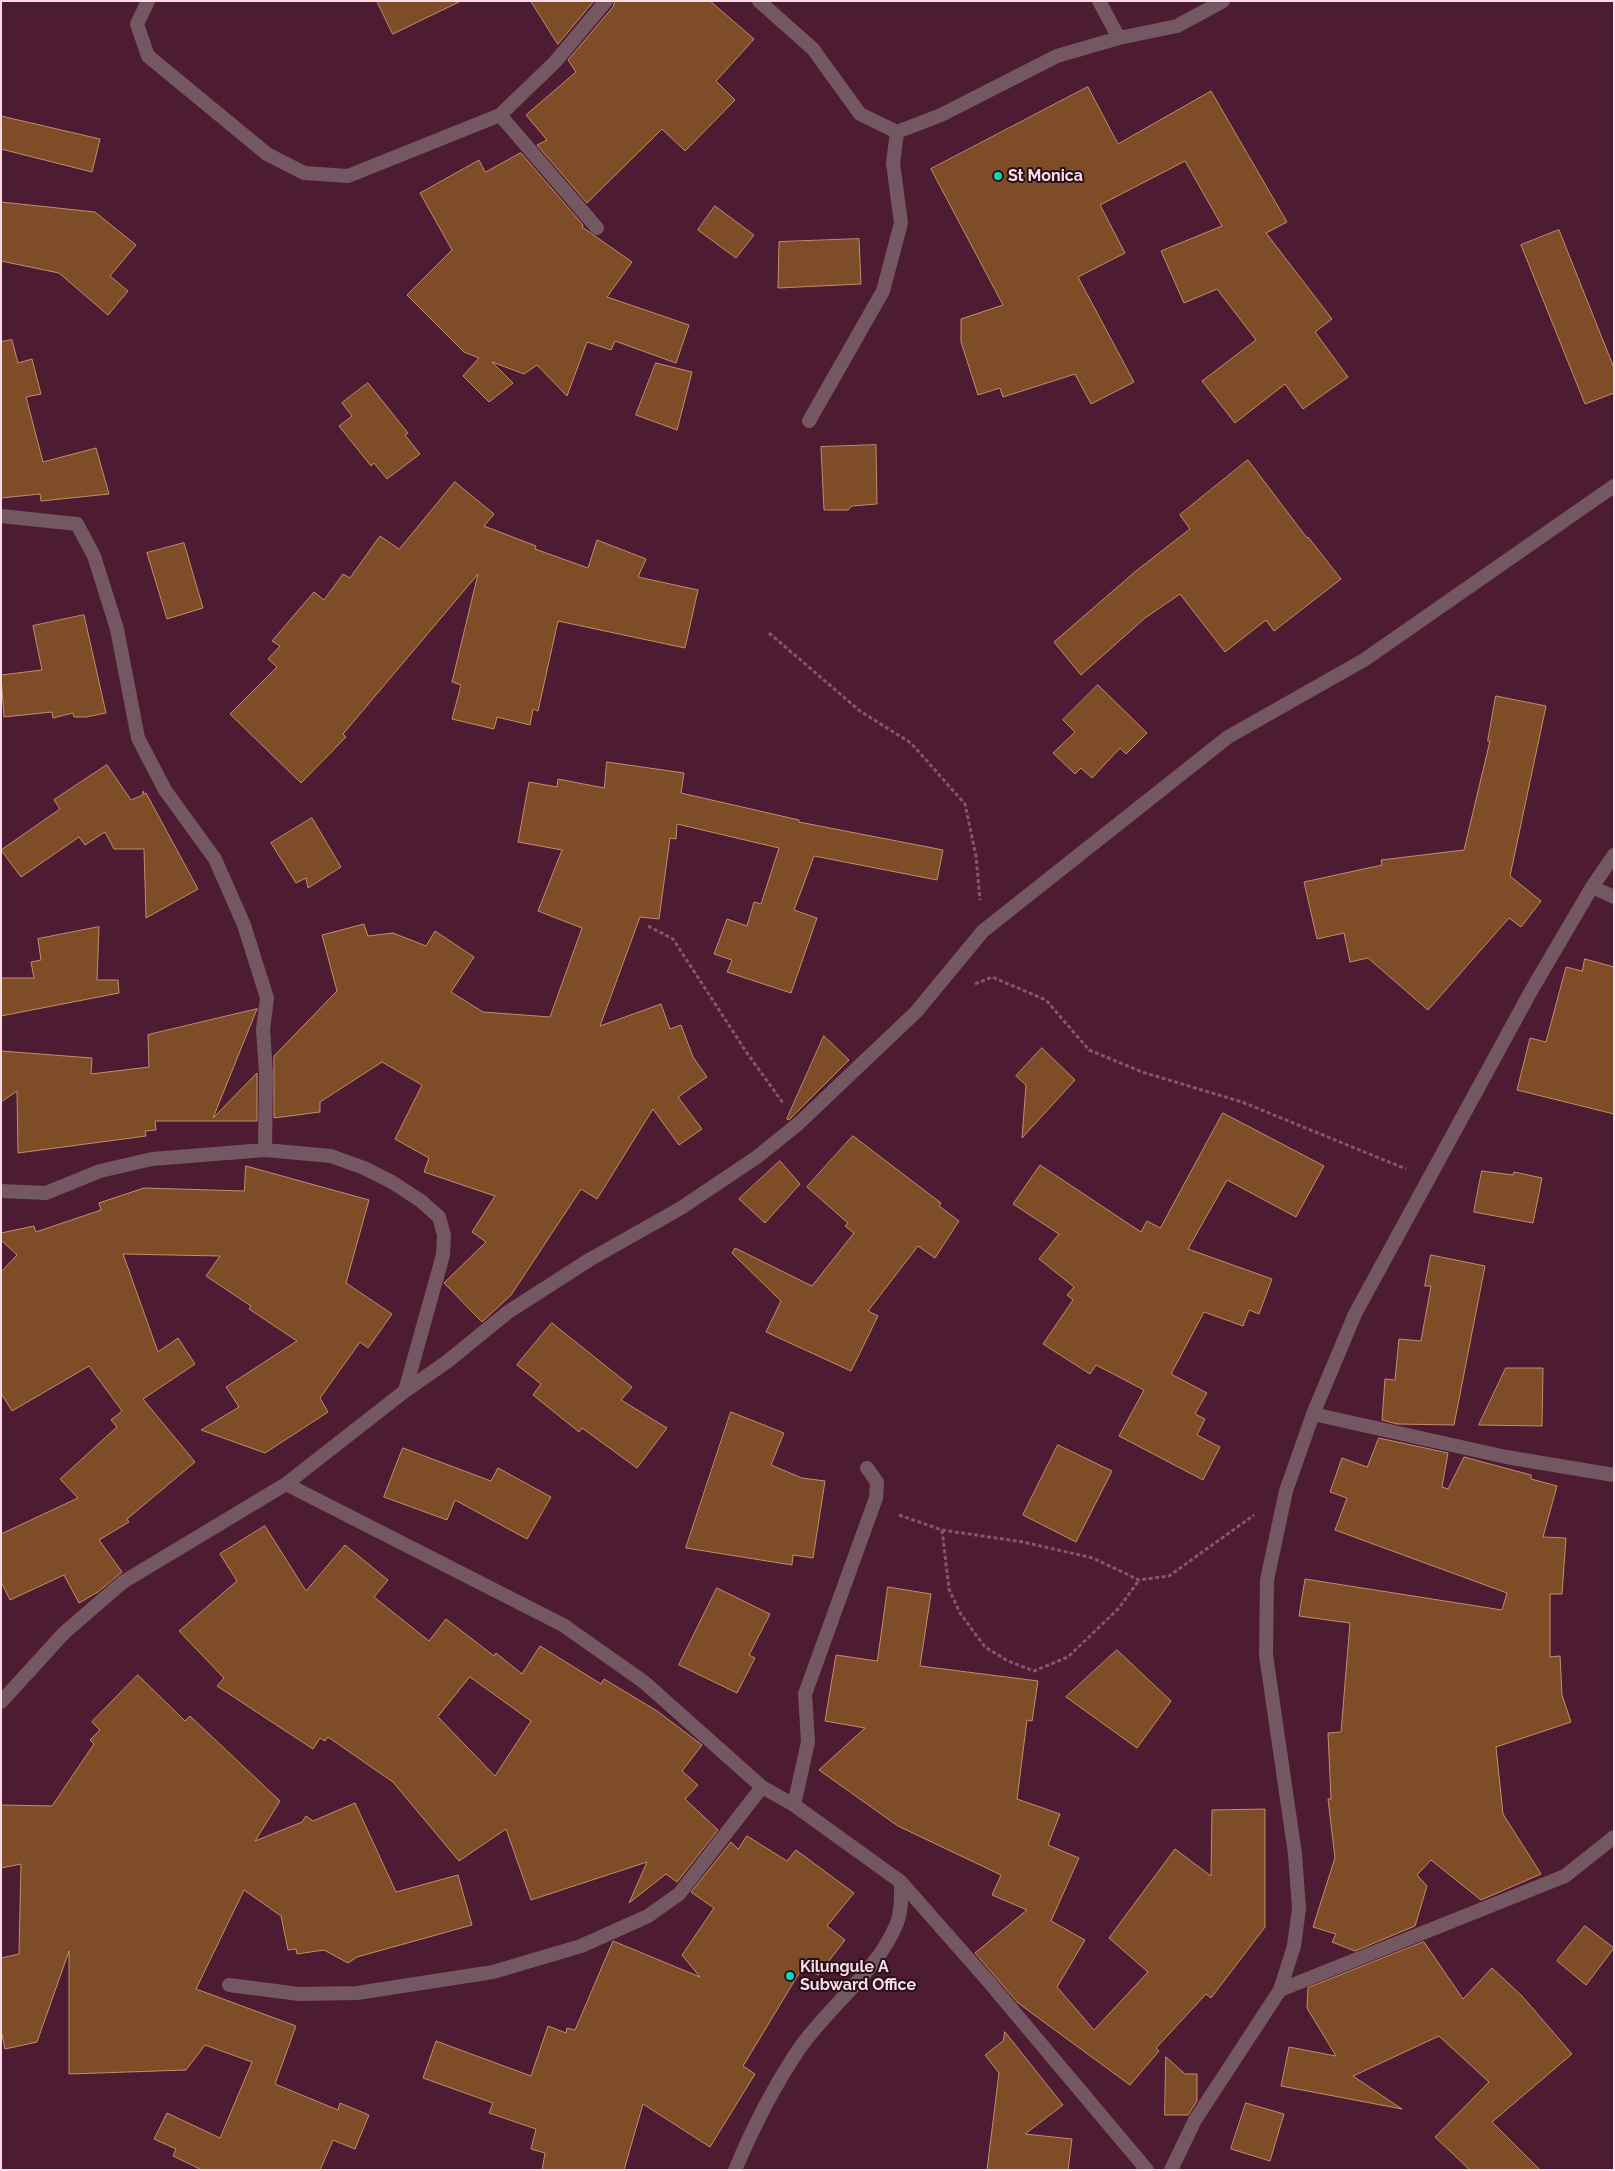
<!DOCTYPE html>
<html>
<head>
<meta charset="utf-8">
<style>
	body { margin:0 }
	#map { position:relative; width:1615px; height:2171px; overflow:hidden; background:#4e1c32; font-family:Raleway,sans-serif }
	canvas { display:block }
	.frame { position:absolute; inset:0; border:2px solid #fddce7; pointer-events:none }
</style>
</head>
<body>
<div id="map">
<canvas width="1615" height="2171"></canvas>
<div class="frame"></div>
</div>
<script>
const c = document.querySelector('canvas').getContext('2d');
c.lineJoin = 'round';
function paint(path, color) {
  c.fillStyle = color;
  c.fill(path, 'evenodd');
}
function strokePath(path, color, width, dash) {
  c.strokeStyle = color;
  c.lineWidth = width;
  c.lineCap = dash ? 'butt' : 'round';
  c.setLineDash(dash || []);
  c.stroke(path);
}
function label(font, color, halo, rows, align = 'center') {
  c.font = font + ' Raleway,sans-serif';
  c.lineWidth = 4;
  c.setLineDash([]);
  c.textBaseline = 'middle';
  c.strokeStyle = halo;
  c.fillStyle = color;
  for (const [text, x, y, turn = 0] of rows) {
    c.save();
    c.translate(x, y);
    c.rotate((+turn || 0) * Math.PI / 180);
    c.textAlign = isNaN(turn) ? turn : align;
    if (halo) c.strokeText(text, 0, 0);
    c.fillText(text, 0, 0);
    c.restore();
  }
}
const building = new Path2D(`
	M377,1H461L393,34Z
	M531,1H594L558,44Z
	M615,1H710L754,39L716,81L735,100L685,151L662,129L587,203L537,145L547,140L526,115L576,72L568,60L613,7Z
	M1088,87L1118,144L1211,91L1287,222L1266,233L1332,319L1315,332L1348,377L1303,409L1285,384L1235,423L1202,381L1256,340L1217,289L1184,303L1161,251L1222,226L1185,161L1100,205L1125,253L1078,277L1134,382L1091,404L1075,374L1003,397L1000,388L978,395L961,342V319L1003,305L931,169Z
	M1,116L100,139L92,172L1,149Z
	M521,153L583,225L582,227L632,262L607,297L689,325L676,363L615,341L611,350L587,342L567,396L537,365L524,374L492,362L513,383L489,402L463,376L479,358L464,352L407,295L452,250L420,193L479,160L485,172Z
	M1,202L95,212L136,245L110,276L128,291L108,315L59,273L1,261Z
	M715,206L754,235L736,258L698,230Z
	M1559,230L1614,368V393L1585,404L1521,245Z
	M859,239L861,284L778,288L779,242Z
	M12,340L18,363L32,359L41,394L26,397L43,462L96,448L109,494L41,501L40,494L1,498V342Z
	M656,363L692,372L677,430L636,415Z
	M368,383L408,433L405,435L420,454L387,479L374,463L371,466L339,426L352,416L342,403Z
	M876,445L877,504L852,506L848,510H824L821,447Z
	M1248,460L1307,538L1308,537L1341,579L1274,631L1266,620L1225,652L1180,594L1145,618L1081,675L1054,642L1136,571L1190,529L1180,515Z
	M455,482L494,514L484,526L536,546L535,549L588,568L597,540L646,559L638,577L698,590L685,648L558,621L538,711L533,709L530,725L497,717L494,729L452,719L461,685L452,682L478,574L343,734L346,737L301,783L230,714L277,667L268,659L280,646L272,641L314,592L324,600L343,574L350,578L380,536L399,549Z
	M184,543L203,608L167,619L147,553Z
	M84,615L106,713L86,717H74L73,713L53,718L52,712L4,717L1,675L42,670L33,626Z
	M1098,685L1147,733L1126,754L1120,748L1092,778L1081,768L1075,774L1053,753L1075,732L1063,720Z
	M1496,696L1546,706L1510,876L1541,901L1521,927L1509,918L1428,1010L1368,958L1350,962L1344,933L1317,939L1304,882L1382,865L1381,860L1464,850L1490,741H1488Z
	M607,762L684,773L681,793L799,820V822L943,850L937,880L814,856L794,910L817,918L791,993L727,972L732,960L714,954L727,919L747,926L754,902L761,904L779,848L677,824L676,839L670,838L659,919L640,917L600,1026L661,1004L670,1029L681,1025L693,1057L707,1077L678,1097L702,1129L679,1145L653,1109L597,1199L581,1189L511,1295L482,1322L444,1283L486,1242L472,1232L495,1196L424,1172L429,1158L395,1139L422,1085L382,1062L320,1102V1112L274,1118V1056L337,991L322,935L364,924L368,936L393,933L426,946L435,931L474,957L451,992L483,1012L550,1017L582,928L538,911L562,850L518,842L529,782L557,787L558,779L604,788Z
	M107,765L131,800L143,795V791L144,794L146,793L198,889L146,918L144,849H114L105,832L85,845L79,837L21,877L1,850L60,809L54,800Z
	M312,818L341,867L308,888L306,878L296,883L271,843Z
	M99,927L97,980H118L119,993L1,1016V978H34L31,962L41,960L38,939Z
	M1585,959L1614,967V1114L1517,1090L1530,1038L1546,1042L1566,967L1582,971Z
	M257,1009L213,1118L257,1073V1121H155L156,1130L145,1131L146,1136L18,1153L17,1091L1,1102V1051L92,1058L91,1074L149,1067L148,1035Z
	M824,1036L849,1060L789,1120L787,1119Z
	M1042,1048L1075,1080L1022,1138L1026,1085L1016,1076Z
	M1223,1113L1324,1166L1296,1217L1227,1180L1188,1249L1272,1279L1259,1314L1249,1310L1243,1326L1204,1312L1171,1374L1207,1393L1195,1414L1205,1419L1197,1435L1220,1447L1203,1480L1119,1436L1144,1390L1096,1365L1090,1374L1043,1344L1073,1300L1067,1295L1074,1287L1039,1259L1059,1234L1013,1204L1040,1165L1141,1232L1147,1221L1160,1228Z
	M853,1136L941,1203L939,1206L959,1221L935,1258L918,1246L868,1311L878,1316L851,1371L766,1332L781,1301L732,1253L735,1248L812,1286L854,1233L845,1226L848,1223L807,1187Z
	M780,1161L800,1184L765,1223L739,1199Z
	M246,1166L369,1200L346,1283L392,1314L368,1348L360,1342L320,1398L328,1412L265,1453L201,1430L239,1407L226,1387L297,1341L249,1309L251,1306L206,1276L220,1256L123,1254L158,1352L178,1338L195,1364L143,1399L195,1462L127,1519L129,1522L99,1540L122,1572L98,1592L79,1603L64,1575L10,1600L1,1582V1534L78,1498L60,1479L117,1427L111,1420L122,1411L89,1366L12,1411L1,1393V1272L17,1255L1,1240V1233L34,1226L36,1232L101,1210L99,1203L144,1188L244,1191Z
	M1482,1171L1513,1175L1514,1172L1542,1178L1533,1223L1474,1212Z
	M1431,1255L1485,1266L1454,1425L1397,1424L1382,1420L1385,1379L1395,1380L1399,1339L1421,1341L1431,1286H1425Z
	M552,1323L632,1387L621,1400L667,1428L637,1468L582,1428L579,1432L533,1395L541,1384L517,1365Z
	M1506,1368H1543L1542,1426L1479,1425Z
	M731,1412L784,1433L771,1465L802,1478L825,1481L813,1558L793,1555L792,1565L686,1548Z
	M1379,1438L1448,1453L1442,1487L1448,1489L1464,1457L1531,1475V1479L1557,1486L1543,1537L1566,1538L1562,1594H1550V1657L1560,1656L1562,1695L1571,1722L1496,1747L1503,1814L1541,1874L1481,1900L1431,1860L1417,1875L1427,1886L1415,1926L1355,1951L1332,1942L1336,1934L1313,1927L1335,1858L1328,1799H1331L1328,1733L1341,1732L1350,1623L1299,1616L1305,1579L1502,1610L1507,1593L1335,1530L1347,1498L1330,1492L1342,1458L1367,1467Z
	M1058,1445L1112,1471L1076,1542L1023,1515Z
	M403,1448L491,1481L498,1468L551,1497L527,1539L455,1500L447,1520L384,1497Z
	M265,1526L306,1591L345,1545L388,1580L374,1597L429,1641L446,1619L494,1656L496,1653L522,1674L540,1646L601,1684L604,1679L657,1711L702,1745L682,1771L698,1785L685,1799L718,1830L677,1882L666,1874L629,1903L647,1862L531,1900L506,1829L459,1861L393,1782L328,1737L325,1741L320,1738L313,1749L217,1686L224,1678L179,1631L237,1581L220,1554ZM470,1677L531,1721L495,1776L438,1717Z
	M888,1587L931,1594L920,1666L1038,1681L1032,1721L1027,1720L1017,1799L1060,1814L1048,1845L1079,1858L1051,1921L1085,1940L1057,1987L1094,2030L1148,1972L1109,1938L1175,1849L1211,1876L1212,1810L1265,1809V1927L1211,1998L1206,1994L1156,2048L1159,2051L1130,2085L1018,2003L975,1953L1027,1910L992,1895L1001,1875L898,1826L819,1770L865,1728L825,1721L836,1655L877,1661Z
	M717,1588L770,1614L749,1655L755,1658L737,1693L679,1665Z
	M1117,1650L1171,1701L1137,1748L1066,1697Z
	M138,1675L185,1721L190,1716L280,1801L255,1841L302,1822L306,1816L313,1821L355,1803L396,1892L458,1875L472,1925L357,1957L348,1963L324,1950L297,1954L296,1949L288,1950L281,1916L244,1890L196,1989L296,2026L275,2084L338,2110L340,2103L369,2115L355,2149L333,2140L320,2170H202L173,2156L176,2149L154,2139L167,2113L220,2138L252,2062L205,2045L186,2070L69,2074V1951L37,2042L5,2049L1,2030V1958L19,1954L21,1864L1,1868V1805L52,1806L94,1744L90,1740L100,1730L92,1722Z
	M747,1836L787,1861L796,1850L854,1893L827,1926L845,1940L818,1975L804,1965L743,2066L755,2074L710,2147L643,2104L624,2170H542L545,2153L531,2149L536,2129L489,2113L493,2103L423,2078L436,2041L531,2076L548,2026L566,2033L567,2028L575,2030L613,1941L700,1977L682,1955L714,1908L691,1892L731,1842L738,1849Z
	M1585,1926L1614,1948L1586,1985L1557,1961Z
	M1424,1942L1463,1999L1492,1968L1522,1996L1572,2054L1492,2122L1540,2170H1470L1435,2137L1489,2082L1439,2036L1353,2076L1402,2109L1281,2086L1289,2047L1336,2056L1307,2008L1308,1988Z
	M1005,2032L1063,2105L1025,2134L1072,2139L1068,2170H987L999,2073L985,2055L1003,2041Z
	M1166,2057L1185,2074H1197V2101L1188,2115H1165Z
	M1246,2103L1284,2114L1270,2161L1231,2149Z`);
paint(building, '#7e4d27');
strokePath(building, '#c18e6b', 1);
strokePath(new Path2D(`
	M769,633L860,711L911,743L965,804L976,856L980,900
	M648,926L673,939L747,1053L783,1103
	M975,984L992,977L1046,1000L1089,1050L1142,1072L1242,1102L1406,1169
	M899,1515L942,1530L1023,1542L1093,1558L1139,1580L1169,1576L1254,1515
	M942,1530L949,1589L960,1613L985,1647L1008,1661L1034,1671L1068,1657L1119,1608L1139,1580`), '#835668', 3, [4, 2.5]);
strokePath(new Path2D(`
	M148,1L137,24L148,56L267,154L304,173L348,176L500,115L555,62L606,1
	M759,1L813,49L860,114L897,132
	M1099,1L1119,38
	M500,115L597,228
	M809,421L883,291L901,223L893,163L897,132L941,115L1057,56L1119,38L1177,26L1223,1
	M1,516L77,524L94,556L117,629L138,738L165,790L215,859L244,925L267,998L263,1029L266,1073L265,1150
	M1592,887L1614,897
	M1,1191L46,1193L100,1171L152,1159L265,1150L331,1156L364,1168L392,1182L421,1201L439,1217L444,1235L443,1255L405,1391
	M1313,1414L1506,1457L1614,1475
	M286,1484L563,1625L644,1682L762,1787L794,1805L901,1882L989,1982L1147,2170
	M1,1702L64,1633L123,1582L286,1484L405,1391L448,1361L508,1312L589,1260L681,1208L757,1157L798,1124L916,1012L983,931L1228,737L1364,660L1614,486
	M794,1805L808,1742L805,1694L876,1498L877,1482L867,1468
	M229,1985L299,1994L357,1993L493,1972L581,1946L648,1916L679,1894L762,1787
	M1280,1990L1565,1876L1614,1837
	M735,2170C752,2130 773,2088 797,2052C826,2008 877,1973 897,1923C902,1910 901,1896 901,1882
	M1171,2170L1195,2120L1280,1990L1294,1946L1299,1908L1295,1854L1266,1655L1267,1580L1286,1491L1313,1414L1355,1314L1531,991L1592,887L1614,855`), '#735861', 14);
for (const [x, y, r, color] of [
	[998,176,5,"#14d5b3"],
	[790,1976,5,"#14d5b3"]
]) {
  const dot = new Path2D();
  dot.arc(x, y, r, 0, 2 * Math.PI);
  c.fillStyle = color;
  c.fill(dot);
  strokePath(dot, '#261019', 2);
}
label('bold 16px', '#fddce7', '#261019', [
	["St Monica",1008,176],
	["Kilungule A",800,1967],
	["Subward Office",800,1985]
], 'left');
</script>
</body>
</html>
